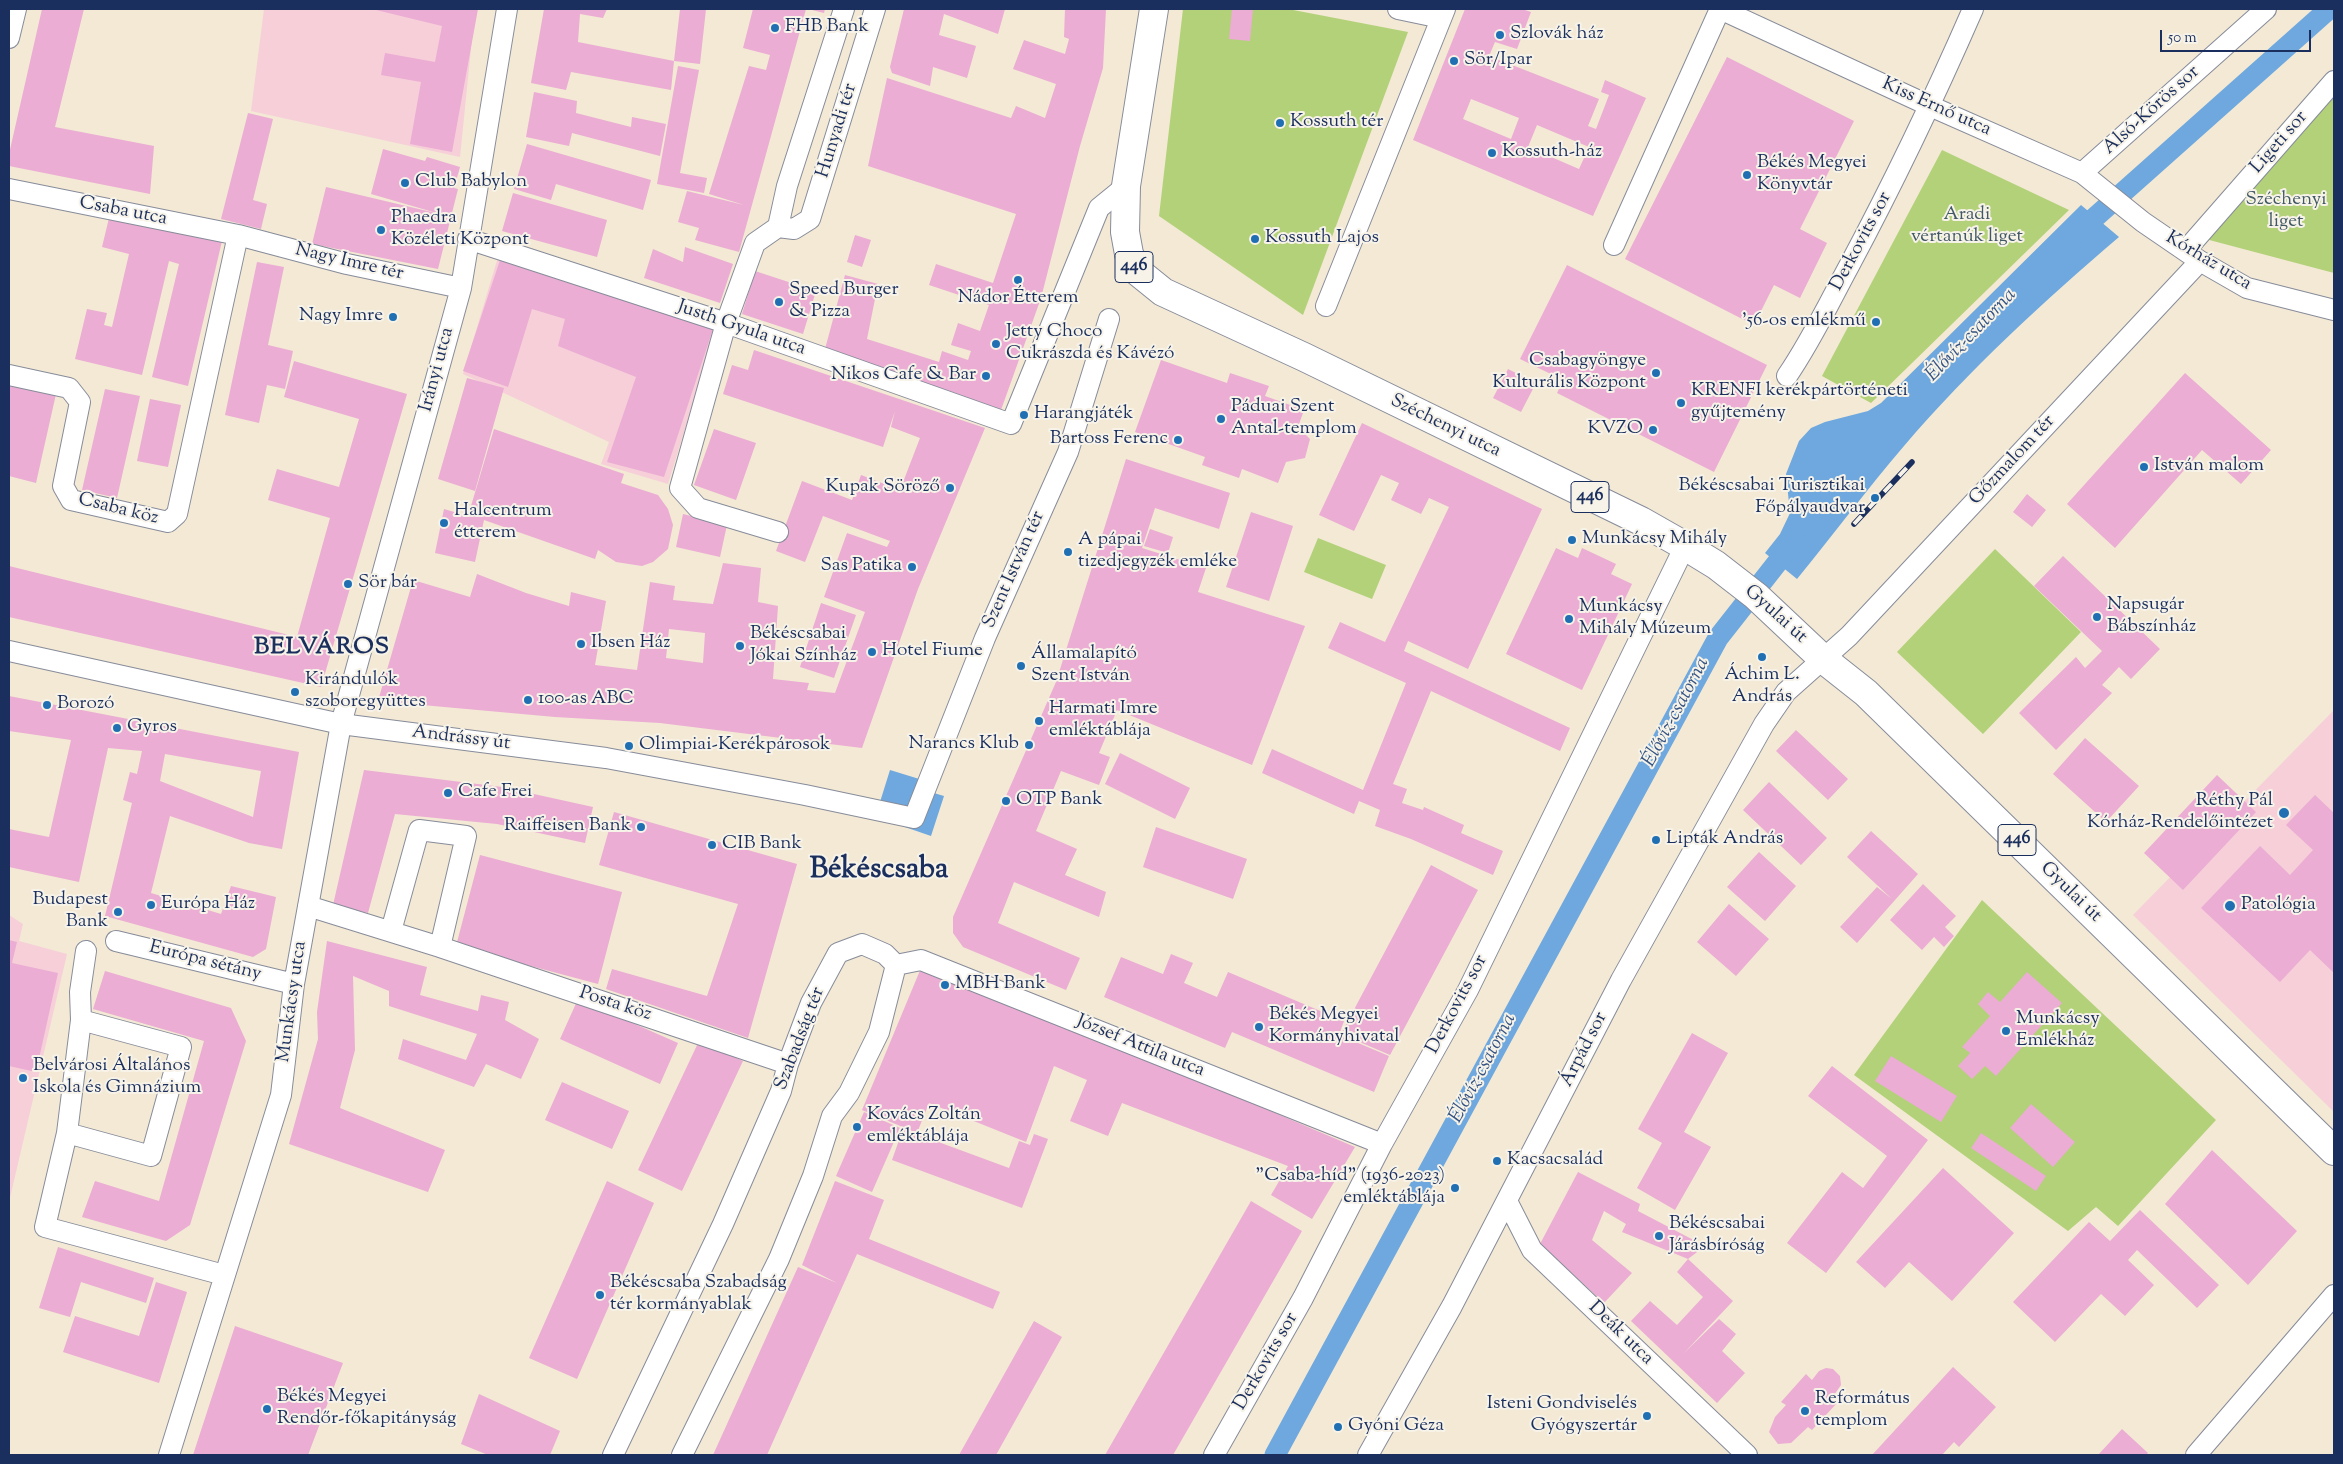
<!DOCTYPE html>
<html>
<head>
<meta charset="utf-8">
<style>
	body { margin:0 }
	#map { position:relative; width:2343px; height:1464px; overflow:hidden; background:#f3e9d5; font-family:"Sorts Mill Goudy",serif }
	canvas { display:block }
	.frame { position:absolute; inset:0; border:10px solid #1b2f5e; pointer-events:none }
	.scale { position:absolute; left:2160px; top:30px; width:151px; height:22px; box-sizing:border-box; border:2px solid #1b2f5e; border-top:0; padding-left:6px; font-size:15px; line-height:18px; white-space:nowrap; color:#1b2f5e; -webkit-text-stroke:4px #f7f3e8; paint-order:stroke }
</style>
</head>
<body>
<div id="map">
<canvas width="2343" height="1464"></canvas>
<div class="frame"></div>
<div class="scale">50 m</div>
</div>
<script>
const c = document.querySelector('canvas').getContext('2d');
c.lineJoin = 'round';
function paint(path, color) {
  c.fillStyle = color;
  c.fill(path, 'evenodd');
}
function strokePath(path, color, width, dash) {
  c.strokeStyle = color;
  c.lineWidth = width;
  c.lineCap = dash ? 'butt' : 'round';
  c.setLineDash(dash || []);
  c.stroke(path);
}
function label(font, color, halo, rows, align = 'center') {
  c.font = font + ' "Sorts Mill Goudy",serif';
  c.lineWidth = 4;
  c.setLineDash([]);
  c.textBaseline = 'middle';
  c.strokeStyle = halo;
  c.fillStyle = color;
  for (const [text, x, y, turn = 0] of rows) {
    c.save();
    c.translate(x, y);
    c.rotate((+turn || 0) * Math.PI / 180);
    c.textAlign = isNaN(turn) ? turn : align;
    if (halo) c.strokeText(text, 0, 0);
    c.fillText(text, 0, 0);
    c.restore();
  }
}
paint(new Path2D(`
	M264,9H475L460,157L251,111Z
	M499,254L716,328L668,484L601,464L609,442L463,374Z
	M2334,710V1112L2133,915Z
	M9,915L23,924L19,941L67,954L9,1202Z`), '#f6cfd9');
paint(new Path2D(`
	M1183,9H1288L1408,32L1303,315L1159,216Z
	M2334,93V273L2198,237Z
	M1942,150L2069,210L1871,403L1822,376Z
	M1318,538L1386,565L1372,599L1304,572Z
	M1995,549L2081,632L1983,734L1897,652Z
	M1982,900L2216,1120L2118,1226L2096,1207L2068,1231L1854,1075Z`), '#b2d179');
paint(new Path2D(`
	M2081,205L2119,237C2044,301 1969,370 1904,446C1867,489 1833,535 1797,579L1765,553L1780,534L1790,513L1786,474L1799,441L1811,428L1825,422L1868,411L1881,403Z
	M890,770L929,782L927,791L944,796L931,836L902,826L907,811L880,802Z`), '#6ea8de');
strokePath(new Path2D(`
	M2074,236L2329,9
	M1275,1455L1718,638L1795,540`), '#6ea8de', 21);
paint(new Path2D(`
	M42,9H84L55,127L154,146L150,194L9,166V154Z
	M372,9H478L452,152L410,144L421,82L381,75L385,53L435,62L442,26Z
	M544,9H607L603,18L580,14L578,42L674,61L671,90L571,72L566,90L531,83Z
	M680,9H706L700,64L674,61Z
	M753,9H806L739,252L695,240L699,228L678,222L687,191L744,205L709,194L749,66L766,70L770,55L743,48Z
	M808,9H825L824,13Z
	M904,9H1005L998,34L944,14L939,35L976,46L967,78L933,67L930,86L892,73L890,67Z
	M1065,9H1106L1103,68L1080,146L1041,298L1001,410L825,349L845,275L878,284L867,339L939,362L942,351L968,360L971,351L951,345L958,323L980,331L989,305L929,285L936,264L993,283L1016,214L868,166L887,78L1011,118L1016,106L1045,118L1056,84L1013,69L1024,40L1065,54L1069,39L1064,37Z
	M1232,9H1253L1250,41L1229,39Z
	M1465,9H1522L1531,12L1517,49L1495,42L1489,56L1599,99L1588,126L1596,129L1609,95L1601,92L1605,80L1646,98L1593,216L1413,140ZM1471,99L1519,118L1511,139L1463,119ZM1537,125L1589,147L1579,169L1528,147Z
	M1727,57L1854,121L1800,229L1827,243L1800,298L1774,285L1754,325L1625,259Z
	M678,66L699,70L680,173L707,178L704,193L657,184Z
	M534,92L577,101L576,113L631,127L632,117L666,124L660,156L572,133L569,146L526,137Z
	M248,113L273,119L253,200L267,204L261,229L221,219Z
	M527,144L651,180L643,210L556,184L551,200L514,189Z
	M383,149L425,161L427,157L460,167L454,188L458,189L438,269L312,244L326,187L440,214L371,194Z
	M513,193L607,220L597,257L502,231Z
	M110,214L222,241L188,386L152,377L179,264L169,261L142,375L75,359L87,309L107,313L104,325L112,327L129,254L102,247Z
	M855,235L871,240L862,267L847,262Z
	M685,247L733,264L720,303L644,278L653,249L683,262Z
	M501,257L713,329L664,477L607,462L636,377L558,346L565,319L532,309L508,387L463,371Z
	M257,262L284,267L268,345L293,351L285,389L267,385L259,423L225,415Z
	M1567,265L1767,365L1714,472L1557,393L1563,380L1520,359Z
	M755,271L816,291L803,334L742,314Z
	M754,350L985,428L918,589L862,748L660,723L555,717L378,701L413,580L470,597L477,574L526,593L569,606L571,592L606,601L595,665L637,670L650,582L675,586L673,600L713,604L723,563L761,568L758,602L778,606L773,679L809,683L807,690L835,693L865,612L824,597L847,533L887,547L890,541L823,516L805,562L776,551L802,481L852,500L861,475L900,490L920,438L891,427L895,411L883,447L723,394L732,365L748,370ZM669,629L705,633L703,663L666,658Z
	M1161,360L1227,383L1230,373L1269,386L1265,396L1304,410L1298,427L1310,439L1305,458L1286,462L1278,483L1242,469L1239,478L1202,465L1205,457L1135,432Z
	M294,361L407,394L321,687L9,617V566L297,637L330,518L268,500L277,469L339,487L359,419L284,397Z
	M1508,369L1536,383L1521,412L1493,398Z
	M2185,373L2271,450L2241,484L2202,450L2115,548L2067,504Z
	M467,378L504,388L475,491L438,479Z
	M9,384L56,394L36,483L9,476Z
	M105,389L140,396L117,498L82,490Z
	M150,399L181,405L168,467L137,461Z
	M1362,423L1542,509L1468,669L1408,641L1404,651L1570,728L1560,751L1431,691L1393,784L1407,789L1402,803L1423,810L1424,807L1464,825L1461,833L1503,851L1493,875L1411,839L1375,826L1380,810L1359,801L1354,814L1262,773L1272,749L1363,790L1406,683L1328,648L1340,622L1385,642L1449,507L1429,498L1421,514L1391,500L1399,483L1381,475L1354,531L1319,515Z
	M494,429L624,474L621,483L658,495L668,509L673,525L668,549L653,562L642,566L616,562L598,550L595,559L484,520L475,562L435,553L444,509L468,516Z
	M714,429L756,443L736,500L694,485Z
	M1126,459L1230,493L1219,529L1155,508L1142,548L1206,568L1198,592L1305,626L1252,765L1117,710L1099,753L1110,757L1099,785L1061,771L1036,831L1077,849L1065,875L1106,892L1099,917L1014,882L998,923L1080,958L1066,990L963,947L953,933V917L1056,682Z
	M2027,494L2046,510L2032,527L2013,512Z
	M1251,512L1293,526L1269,601L1226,587Z
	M683,514L727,525L720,557L676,547Z
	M1150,529L1173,537L1168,553L1144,546Z
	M1556,548L1578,558L1582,548L1616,564L1611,574L1632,584L1582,690L1506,654Z
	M2063,556L2160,649L2131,679L2119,667L2102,685L2112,693L2056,750L2019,713L2076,657L2085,668L2102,651L2034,586Z
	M821,603L856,615L834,678L800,667Z
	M9,696L299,752L282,849L249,843L170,816L151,893L221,914L231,886L276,897L266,949L253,957L105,916L132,803L123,800L130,772L137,774L142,751L108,748L79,882L9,867V829L49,837L71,740L9,731ZM165,754L261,771L253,817L160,781Z
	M1796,730L1848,779L1828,800L1776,751Z
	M2085,738L2139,786L2106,822L2053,774Z
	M1120,753L1190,788L1175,819L1105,784Z
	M364,770L502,787L593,807L585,843L497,824L395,814L368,913L333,905Z
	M2217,775L2256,812L2183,890L2144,853Z
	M1769,782L1827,838L1801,865L1743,810Z
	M2315,795L2334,813V973L2310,950L2280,982L2201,908L2260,846L2290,875L2313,850L2286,825Z
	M614,812L797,864L748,1038L606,989L612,969L707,996L738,904L599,865Z
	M1156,827L1247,859L1233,899L1143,867Z
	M1871,831L1918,874L1857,943L1840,927L1877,887L1892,899L1847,857Z
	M1759,852L1796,886L1765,921L1727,887Z
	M480,855L622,892L598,984L456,946Z
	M1431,865L1478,890L1390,1055L1341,1034Z
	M1923,884L1956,916L1945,927L1954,936L1944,947L1934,937L1922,950L1890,920Z
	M1729,904L1769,939L1736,976L1697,942Z
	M9,940L17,942L12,963L58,973L36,1072L9,1066Z
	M327,941L427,967L420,995L478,1011L481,995L509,1002L505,1020L539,1039L521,1079L486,1064L474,1087L398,1059L403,1039L466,1060L477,1034L389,1006V991L353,976L355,1050L340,1108L445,1150L428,1192L289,1144L318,1039L317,1012Z
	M1171,954L1193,963L1184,983L1217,997L1228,972L1344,1021L1339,1035L1389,1056L1374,1092L1232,1032L1225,1048L1104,997L1121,957L1163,974Z
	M921,968L1186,1075L1355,1147L1312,1219L1271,1195L1288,1166L1122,1103L1108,1136L1070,1121L1087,1080L1054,1066L1026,1142L929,1103L917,1133L862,1110Z
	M105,971L231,1008L246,1041L190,1225L166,1241L82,1217L95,1181L159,1201L204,1041L93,1009Z
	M2027,972L2062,1003L1996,1076L1985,1066L1972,1079L1958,1066L1970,1053L1962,1047L1990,1016L1978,1004L1988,992L2000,1002Z
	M578,999L678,1043L660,1084L560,1039Z
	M1692,1033L1728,1053L1684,1132L1711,1147L1675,1210L1637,1188L1662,1143L1638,1129Z
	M699,1041L743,1061L682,1191L638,1170Z
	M1891,1056L1957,1096L1941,1122L1875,1081Z
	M1832,1066L1928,1140L1826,1273L1787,1243L1842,1172L1863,1188L1887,1156L1808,1096Z
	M562,1082L629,1111L612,1149L545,1120Z
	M2031,1104L2075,1142L2053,1167L2010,1128Z
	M864,1112L900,1128L872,1192L836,1176Z
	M903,1129L1009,1168L1019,1141L1030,1145L1034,1134L1048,1139L1022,1208L892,1160Z
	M1981,1133L2046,1176L2036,1191L1971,1148Z
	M2212,1150L2297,1231L2248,1285L2165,1204Z
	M1943,1168L2014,1233L1952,1301L1909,1262L1885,1288L1856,1262Z
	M1578,1172L1640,1204L1638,1211L1705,1246L1688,1259L1622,1232L1626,1224L1604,1211L1592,1240L1632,1273L1604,1303L1540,1244Z
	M607,1181L654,1203L577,1379L529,1358Z
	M835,1181L884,1200L869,1239L1000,1292L993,1309L857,1254L767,1455H713L798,1267L837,1283L802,1265Z
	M1251,1201L1302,1231L1173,1455H1105Z
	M2140,1210L2219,1285L2197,1308L2137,1250L2128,1260L2154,1285L2125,1316L2101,1294L2055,1342L2013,1302L2089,1222L2110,1241Z
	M58,1247L154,1278L146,1303L81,1282L70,1317L39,1308Z
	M1688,1259L1733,1301L1684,1353L1719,1319L1736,1334L1722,1351L1745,1373L1717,1403L1631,1321L1650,1301L1677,1325L1703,1297L1677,1272Z
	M156,1282L187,1292L159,1383L63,1352L75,1316L139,1336Z
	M1034,1321L1062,1337L996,1455H959Z
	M235,1326L343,1363L308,1455H193Z
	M1953,1367L1996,1407L1959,1447L1954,1442L1942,1455H1872Z
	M1826,1368L1833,1369L1840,1376L1841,1385L1832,1398L1837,1403L1812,1430L1808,1427L1791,1443L1778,1444L1769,1432L1775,1417L1786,1405L1781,1402L1806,1374L1812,1380L1819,1371Z
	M479,1394L560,1431L550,1455H488L461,1444Z
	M2122,1429L2148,1453L2146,1455H2098Z`), '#ebadd3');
const street = new Path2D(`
	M1398,9L1441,18
	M1720,9L1930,106L2082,173L2143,222L2200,261L2247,288L2334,310
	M9,38L16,9
	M2082,173L2266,9
	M9,189L238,235L347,264L461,288
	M778,227L794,229L810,219L875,9
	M468,239L726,323L1011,424L1099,208L1126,186
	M1614,245L1720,9
	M2186,250L2334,81
	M1326,306L1445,9
	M9,375L69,388L80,402L63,486L71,500L168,522L177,514L238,235
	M1787,376C1811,341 1829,303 1849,266C1894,182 1935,96 1973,9
	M778,532L698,508L680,488L726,323L755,243L778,227L787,186L844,9
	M9,651L341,724L606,758L805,795L914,818L985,638L1068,452L1109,319
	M308,906L440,947L788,1064
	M391,931L419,830L466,836L440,947
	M116,941L294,984
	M896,965L921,960L1382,1144
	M81,1020L80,992L86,951
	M67,1133L81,1020L181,1047L151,1156L67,1133L45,1227L224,1275
	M1507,1201L1532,1250L1747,1455
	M169,1455L281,1095L294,984L341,724L461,288L507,9
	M613,1455L723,1224L781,1091L788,1064L811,1003L838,953L862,944L885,954L896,965
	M682,1455L779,1259L813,1176L832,1116L849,1093L879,1032L896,965
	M1214,1455L1303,1298L1382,1144L1468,990L1685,546
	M1368,1455L1452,1306L1621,980L1764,724L1786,692L1849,636L2200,261
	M2196,1455L2334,1295`);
const primary = new Path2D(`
	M1154,9L1126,186L1125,232L1129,254L1137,271L1163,292L1304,357L1641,521L1685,546L1716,565L1756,596L1823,659L1866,693L2334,1151`);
strokePath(street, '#878c9a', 22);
strokePath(primary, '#878c9a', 30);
strokePath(street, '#fff', 20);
strokePath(primary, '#fff', 28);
const rail = new Path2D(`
	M1854,524L1912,462`);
strokePath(rail, '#1b2f5e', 5.5);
strokePath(rail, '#f7f3e8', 4, [11]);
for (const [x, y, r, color] of [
	[775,28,5,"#1f6fb2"],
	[1500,35,5,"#1f6fb2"],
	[1454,61,5,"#1f6fb2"],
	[1280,123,5,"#1f6fb2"],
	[1492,153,5,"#1f6fb2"],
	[1747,175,5,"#1f6fb2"],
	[405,183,5,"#1f6fb2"],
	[381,230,5,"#1f6fb2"],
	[1255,239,5,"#1f6fb2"],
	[1018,280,5,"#1f6fb2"],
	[779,302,5,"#1f6fb2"],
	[393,317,5,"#1f6fb2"],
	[1876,322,5,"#1f6fb2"],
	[996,344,5,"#1f6fb2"],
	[1656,373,5,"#1f6fb2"],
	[986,376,5,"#1f6fb2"],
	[1681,403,5,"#1f6fb2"],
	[1024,415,5,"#1f6fb2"],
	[1221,419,5,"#1f6fb2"],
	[1653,430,5,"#1f6fb2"],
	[1178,440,5,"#1f6fb2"],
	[2144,467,5,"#1f6fb2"],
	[950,488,5,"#1f6fb2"],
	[1875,498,5,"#1f6fb2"],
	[444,523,5,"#1f6fb2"],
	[1572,540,5,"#1f6fb2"],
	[1068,552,5,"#1f6fb2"],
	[912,567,5,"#1f6fb2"],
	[348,584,5,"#1f6fb2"],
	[2097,617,5,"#1f6fb2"],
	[1569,619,5,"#1f6fb2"],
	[581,644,5,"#1f6fb2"],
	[740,646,5,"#1f6fb2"],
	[872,652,5,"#1f6fb2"],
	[1762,657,5,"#1f6fb2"],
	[1021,666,5,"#1f6fb2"],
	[295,692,5,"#1f6fb2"],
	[528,700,5,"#1f6fb2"],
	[47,705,5,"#1f6fb2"],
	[1039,721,5,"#1f6fb2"],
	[117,728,5,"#1f6fb2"],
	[1029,745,5,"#1f6fb2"],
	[629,746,5,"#1f6fb2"],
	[448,793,5,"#1f6fb2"],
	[1006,801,5,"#1f6fb2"],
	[2284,813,6,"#1f6fb2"],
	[641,827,5,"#1f6fb2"],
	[1656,840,5,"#1f6fb2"],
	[712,845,5,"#1f6fb2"],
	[151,905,5,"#1f6fb2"],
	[2230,906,6,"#1f6fb2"],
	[118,912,5,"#1f6fb2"],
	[945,985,5,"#1f6fb2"],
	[1259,1027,5,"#1f6fb2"],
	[2006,1031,5,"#1f6fb2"],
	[23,1078,5,"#1f6fb2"],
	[857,1127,5,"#1f6fb2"],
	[1497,1161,5,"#1f6fb2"],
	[1455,1188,5,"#1f6fb2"],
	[1659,1236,5,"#1f6fb2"],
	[600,1295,5,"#1f6fb2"],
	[267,1409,5,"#1f6fb2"],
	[1805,1411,5,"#1f6fb2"],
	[1647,1416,5,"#1f6fb2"],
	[1338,1427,5,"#1f6fb2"]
]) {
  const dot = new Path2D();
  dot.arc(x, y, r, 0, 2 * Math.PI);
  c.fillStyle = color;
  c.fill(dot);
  strokePath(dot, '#f7f3e8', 2);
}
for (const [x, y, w] of [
	[1134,267,38],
	[1590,497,38],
	[2017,840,38]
]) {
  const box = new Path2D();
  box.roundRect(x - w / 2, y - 15.5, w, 31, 4);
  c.fillStyle = '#f7f3e8';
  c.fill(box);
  strokePath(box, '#1b2f5e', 1);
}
label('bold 18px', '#1b2f5e', null, [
	["446",1134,267],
	["446",1590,497],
	["446",2017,840]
]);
label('19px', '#1b2f5e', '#f7f3e8', [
	["FHB Bank",785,28],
	["Szlovák ház",1510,35],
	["Sör/Ipar",1464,61],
	["Kossuth tér",1290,123],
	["Kossuth-ház",1502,153],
	["Békés Megyei",1757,164],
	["Könyvtár",1757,186],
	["Club Babylon",415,183],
	["Phaedra",391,219],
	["Közéleti Központ",391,241],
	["Kossuth Lajos",1265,239],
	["Speed Burger",789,291],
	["& Pizza",789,313],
	["Nádor Étterem",1018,299,"center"],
	["Nagy Imre",383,317,"right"],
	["'56-os emlékmű",1866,322,"right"],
	["Jetty Choco",1006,333],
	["Cukrászda és Kávézó",1006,355],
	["Csabagyöngye",1646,362,"right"],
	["Kulturális Központ",1646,384,"right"],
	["Nikos Cafe & Bar",976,376,"right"],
	["KRENFI kerékpártörténeti",1691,392],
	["gyűjtemény",1691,414],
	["Páduai Szent",1231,408],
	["Antal-templom",1231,430],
	["Harangjáték",1034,415],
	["KVZO",1643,430,"right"],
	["Bartoss Ferenc",1168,440,"right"],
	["István malom",2154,467],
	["Békéscsabai Turisztikai",1865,487,"right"],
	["Főpályaudvar",1865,509,"right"],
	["Kupak Söröző",940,488,"right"],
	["Halcentrum",454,512],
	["étterem",454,534],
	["Munkácsy Mihály",1582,540],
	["A pápai",1078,541],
	["tizedjegyzék emléke",1078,563],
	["Sas Patika",902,567,"right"],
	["Sör bár",358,584],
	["Napsugár",2107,606],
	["Bábszínház",2107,628],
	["Munkácsy",1579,608],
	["Mihály Múzeum",1579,630],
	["Békéscsabai",750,635],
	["Jókai Színház",750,657],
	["Ibsen Ház",591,644],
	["Hotel Fiume",882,652],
	["Államalapító",1031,655],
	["Szent István",1031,677],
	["Áchim L.",1762,676,"center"],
	["András",1762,698,"center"],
	["Kirándulók",305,681],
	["szoboregyüttes",305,703],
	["100-as ABC",538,700],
	["Borozó",57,705],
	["Harmati Imre",1049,710],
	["emléktáblája",1049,732],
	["Gyros",127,728],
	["Narancs Klub",1019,745,"right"],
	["Olimpiai-Kerékpárosok",639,746],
	["Cafe Frei",458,793],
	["OTP Bank",1016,801],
	["Réthy Pál",2273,802,"right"],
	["Kórház-Rendelőintézet",2273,824,"right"],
	["Raiffeisen Bank",631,827,"right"],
	["Lipták András",1666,840],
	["CIB Bank",722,845],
	["Budapest",108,901,"right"],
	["Bank",108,923,"right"],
	["Európa Ház",161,905],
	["Patológia",2241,906],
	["MBH Bank",955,985],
	["Békés Megyei",1269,1016],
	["Kormányhivatal",1269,1038],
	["Munkácsy",2016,1020],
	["Emlékház",2016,1042],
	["Belvárosi Általános",33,1067],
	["Iskola és Gimnázium",33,1089],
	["Kovács Zoltán",867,1116],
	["emléktáblája",867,1138],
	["Kacsacsalád",1507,1161],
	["\"Csaba‑híd\" (1936-2023)",1445,1177,"right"],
	["emléktáblája",1445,1199,"right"],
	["Békéscsabai",1669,1225],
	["Járásbíróság",1669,1247],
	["Békéscsaba Szabadság",610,1284],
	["tér kormányablak",610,1306],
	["Békés Megyei",277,1398],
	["Rendőr-főkapitányság",277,1420],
	["Református",1815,1400],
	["templom",1815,1422],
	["Isteni Gondviselés",1637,1405,"right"],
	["Gyógyszertár",1637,1427,"right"],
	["Gyóni Géza",1348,1427]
], 'left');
label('19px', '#1b2f5e', '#f7f3e8', [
	["Kiss Ernő utca",1936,108,24],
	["Alsó-Körös sor",2152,111,-42],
	["Hunyadi tér",838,131,-73],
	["Ligeti sor",2280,143,-49],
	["Csaba utca",123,212,11],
	["Derkovits sor",1862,242,-62],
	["Kórház utca",2208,262,31],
	["Nagy Imre tér",349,263,13],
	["Justh Gyula utca",741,329,19],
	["Irányi utca",438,370,-75],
	["Széchenyi utca",1445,427,26],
	["Gőzmalom tér",2013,461,-47],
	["Csaba köz",118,510,14],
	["Szent István tér",1015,570,-66],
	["Gyulai út",1775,615,42],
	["Andrássy út",461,739,7],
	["Gyulai út",2070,893,44],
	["Európa sétány",205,962,14],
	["Munkácsy utca",293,1002,-82],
	["Posta köz",615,1005,18],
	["Derkovits sor",1458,1005,-62],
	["Szabadság tér",801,1039,-69],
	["József Attila utca",1140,1047,22],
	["Árpád sor",1585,1050,-63],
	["Deák utca",1620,1334,44],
	["Derkovits sor",1267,1362,-60]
]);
label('19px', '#415865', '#f7f3e8', [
	["Széchenyi",2286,201],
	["liget",2286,223],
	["Aradi",1967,216],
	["vértanúk liget",1967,238]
]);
label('italic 20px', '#345384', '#f7f3e8', [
	["Élővíz-csatorna",1972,336,-46],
	["Élővíz-csatorna",1677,713,-62],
	["Élővíz-csatorna",1484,1069,-62]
]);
c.letterSpacing = '1px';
label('bold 24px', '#1b2f5e', '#f7f3e8', [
	["BELVÁROS",322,649]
]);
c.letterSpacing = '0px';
label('bold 29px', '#1b2f5e', '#f7f3e8', [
	["Békéscsaba",879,872]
]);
</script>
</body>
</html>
